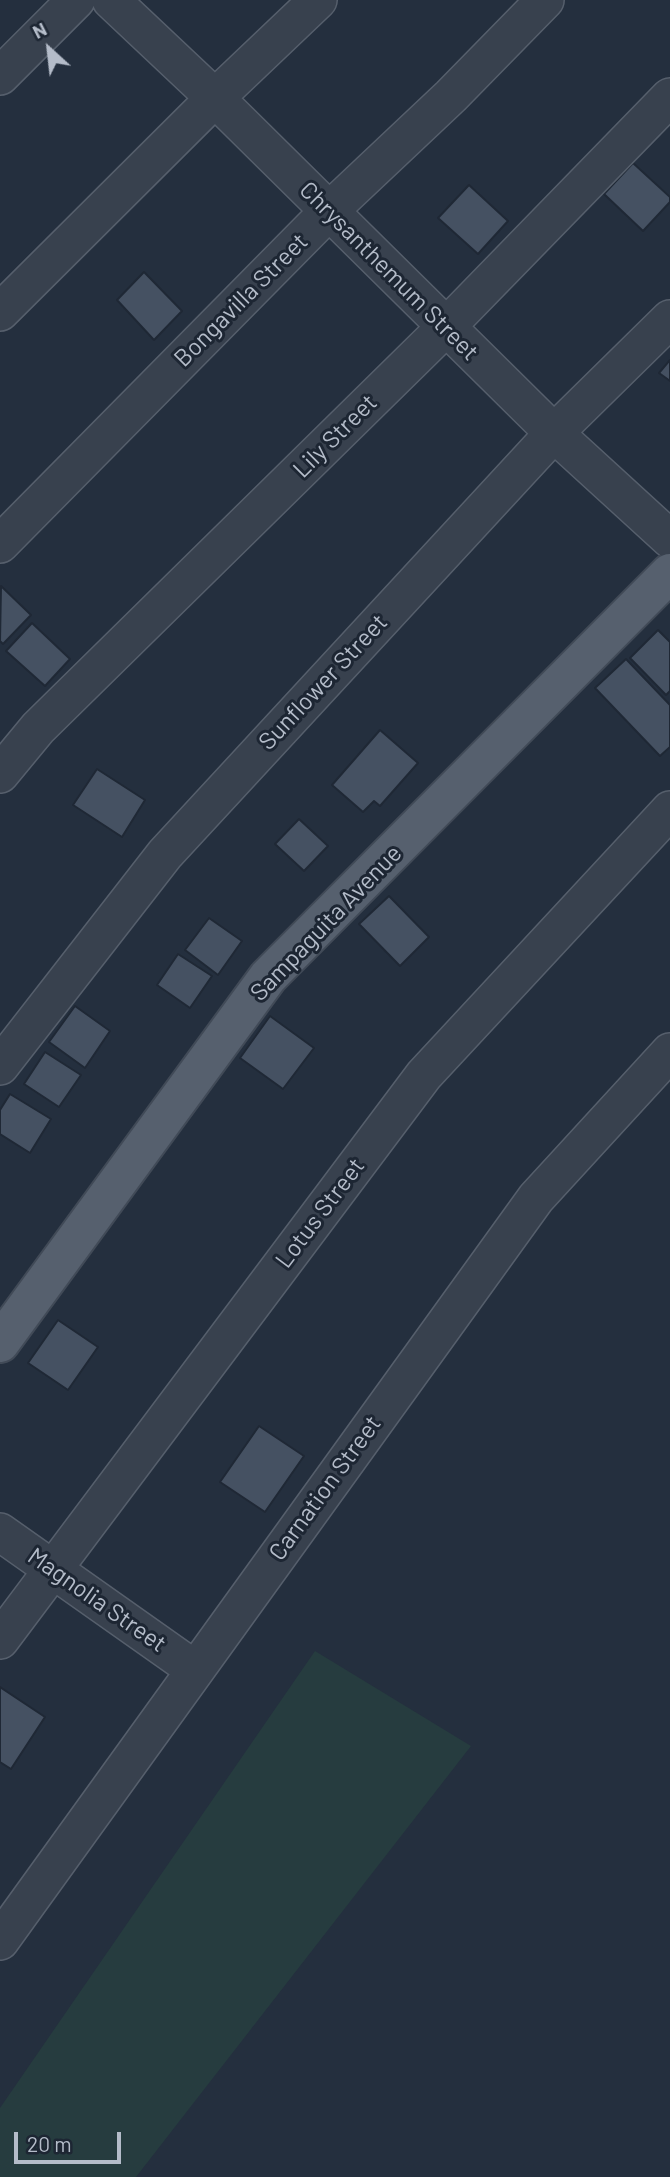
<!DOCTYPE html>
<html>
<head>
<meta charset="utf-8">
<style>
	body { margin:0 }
	#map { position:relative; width:670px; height:2177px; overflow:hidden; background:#242f3e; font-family:Barlow,sans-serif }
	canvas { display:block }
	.north { position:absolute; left:14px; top:14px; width:70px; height:70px; -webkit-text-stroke:5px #1d2633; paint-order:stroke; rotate:333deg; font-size:19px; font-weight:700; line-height:28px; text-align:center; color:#b4bcc9 }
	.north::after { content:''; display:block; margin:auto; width:24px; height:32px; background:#b4bcc9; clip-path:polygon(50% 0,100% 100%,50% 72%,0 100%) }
	.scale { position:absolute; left:14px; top:2132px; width:107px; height:32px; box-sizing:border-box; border:4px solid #b4bcc9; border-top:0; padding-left:9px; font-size:21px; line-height:24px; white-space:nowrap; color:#b4bcc9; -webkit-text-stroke:5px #1d2633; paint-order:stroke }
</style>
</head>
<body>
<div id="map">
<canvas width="670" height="2177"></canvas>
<div class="north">N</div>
<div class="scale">20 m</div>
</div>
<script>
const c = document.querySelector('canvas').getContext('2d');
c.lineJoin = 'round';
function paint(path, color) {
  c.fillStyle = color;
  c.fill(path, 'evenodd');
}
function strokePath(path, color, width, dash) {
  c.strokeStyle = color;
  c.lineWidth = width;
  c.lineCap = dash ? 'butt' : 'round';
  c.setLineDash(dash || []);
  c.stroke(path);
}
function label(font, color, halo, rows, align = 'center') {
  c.font = font + ' Barlow,sans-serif';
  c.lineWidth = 6;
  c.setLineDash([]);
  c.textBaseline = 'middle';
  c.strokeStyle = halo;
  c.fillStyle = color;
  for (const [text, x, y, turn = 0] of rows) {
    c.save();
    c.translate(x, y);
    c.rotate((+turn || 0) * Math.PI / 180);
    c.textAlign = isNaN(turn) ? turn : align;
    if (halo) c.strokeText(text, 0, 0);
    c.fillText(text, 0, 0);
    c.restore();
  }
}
paint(new Path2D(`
	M315,1651L471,1746L136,2177H0V2108Z`), '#263c3f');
const building = new Path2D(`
	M633,163L670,197V202L643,231L604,194Z
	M469,185L508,221L478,254L438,218Z
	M144,272L182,311L154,340L117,300Z
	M670,360V381L659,373Z
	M1,586L31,615L3,644L0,641Z
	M32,623L70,659L45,686L6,651Z
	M658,630L670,642V691L666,695L630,658Z
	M626,659L670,705V747L660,756L595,688Z
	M380,730L418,763L380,806L374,801L363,812L332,785Z
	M97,769L145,800L122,837L73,805Z
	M299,819L328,846L304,871L275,844Z
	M389,896L429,937L400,966L359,924Z
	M209,918L242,941L218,975L185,950Z
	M178,954L212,976L190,1008L157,985Z
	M75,1006L110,1031L85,1068L49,1042Z
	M270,1016L314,1048L283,1089L240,1058Z
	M45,1052L81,1075L59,1107L24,1084Z
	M10,1094L51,1119L30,1153L0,1134V1110Z
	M58,1320L98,1347L68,1390L28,1363Z
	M259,1426L304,1456L265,1512L220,1482Z
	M0,1687L45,1717L11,1769L0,1762Z`);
paint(building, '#455162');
strokePath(building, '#1f2835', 2);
const minor = new Path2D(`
	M111,0L215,98L554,433L670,539
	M0,76L76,0
	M0,312L215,98L318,0
	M0,544L329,211L451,96L545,0
	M0,774L38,728L446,327L670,97
	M0,1066L165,854L554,433L670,319
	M0,1532L194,1669
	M0,1640L424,1075L670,810
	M0,1941L536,1198L670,1052`);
const major = new Path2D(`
	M0,1343L268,977L670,573`);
strokePath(minor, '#565f6c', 40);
strokePath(major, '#414a57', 42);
strokePath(minor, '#38414e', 37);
strokePath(major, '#56606e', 38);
label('24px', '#b4bcc9', '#1d2633', [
	["Chrysanthemum Street",389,271,45],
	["Bongavilla Street",241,300,-45],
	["Lily Street",335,436,-45],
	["Sunflower Street",323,682,-47],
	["Sampaguita Avenue",326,923,-46],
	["Lotus Street",320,1213,-53],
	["Carnation Street",325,1488,-54],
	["Magnolia Street",97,1600,35]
]);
</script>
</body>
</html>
